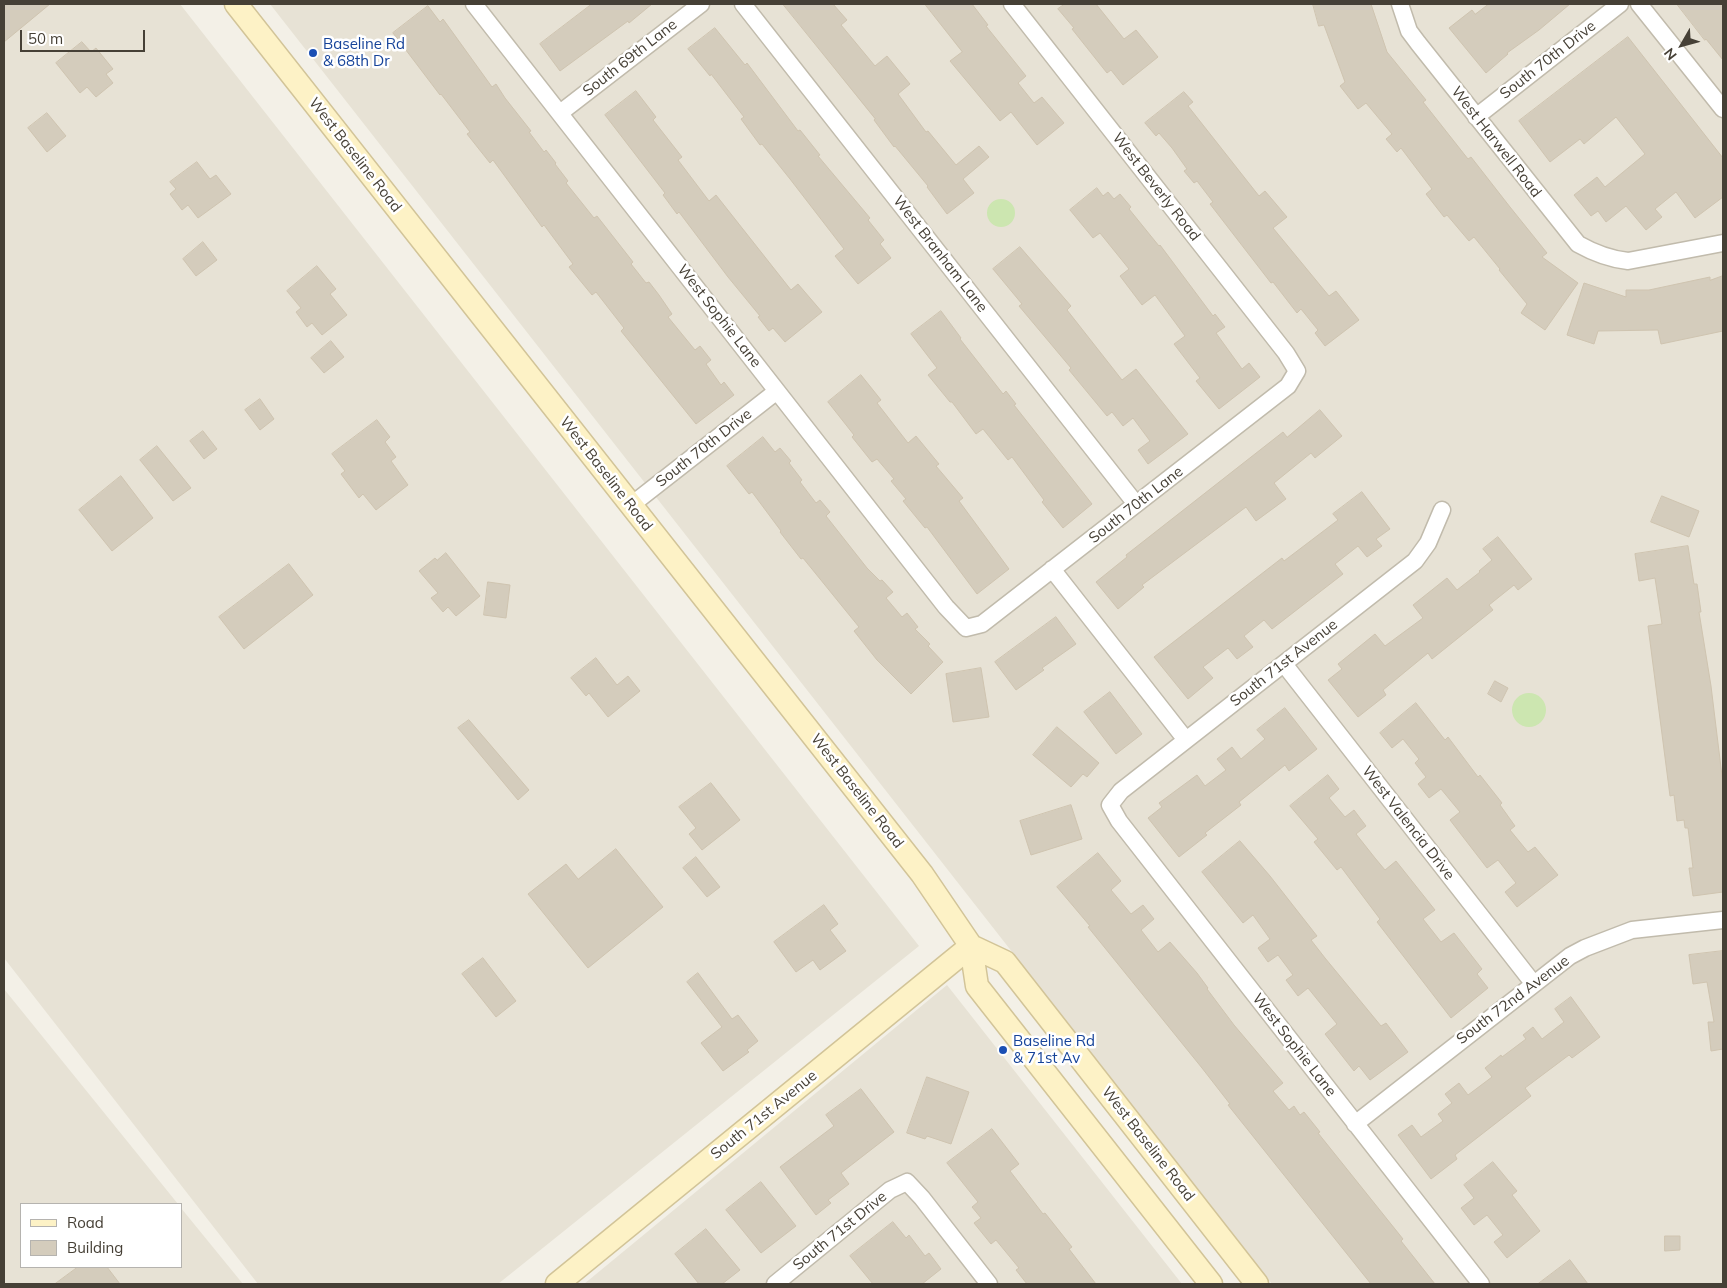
<!DOCTYPE html>
<html>
<head>
<meta charset="utf-8">
<style>
	body { margin:0 }
	#map { position:relative; width:1727px; height:1288px; overflow:hidden; background:#f3f0e7; font-family:Mulish,sans-serif }
	canvas { display:block }
	.frame { position:absolute; inset:0; border:5px solid #464036; pointer-events:none }
	.legend { position:absolute; left:20px; top:1203px; width:162px; height:65px; box-sizing:border-box; background:#fff; border:1px solid #b5b3af; margin:0; padding:6px 9px; list-style:none; font-size:15px; color:#464036 }
	.legend li { display:flex; align-items:center; gap:10px; height:25px }
	.legend b { width:25px; border:1px solid #b5b3af }
	.north { position:absolute; left:1657px; top:20px; width:50px; height:50px; -webkit-text-stroke:4px #fff; paint-order:stroke; rotate:232deg; font-size:14px; font-weight:700; line-height:20px; text-align:center; color:#464036 }
	.north::after { content:''; display:block; margin:auto; width:18px; height:22px; background:#464036; clip-path:polygon(50% 0,100% 100%,50% 72%,0 100%) }
	.scale { position:absolute; left:20px; top:30px; width:125px; height:22px; box-sizing:border-box; border:2px solid #464036; border-top:0; padding-left:6px; font-size:15px; line-height:18px; white-space:nowrap; color:#464036; -webkit-text-stroke:4px #fff; paint-order:stroke }
</style>
</head>
<body>
<div id="map">
<canvas width="1727" height="1288"></canvas>
<div class="frame"></div>
<ul class="legend">
<li><b style="height:6px;background:#fdf2c6"></b>Road</li>
<li><b style="height:14px;background:#d4ccbc"></b>Building</li>
</ul>
<div class="north">N</div>
<div class="scale">50 m</div>
</div>
<script>
const c = document.querySelector('canvas').getContext('2d');
c.lineJoin = 'round';
function paint(path, color) {
  c.fillStyle = color;
  c.fill(path, 'evenodd');
}
function strokePath(path, color, width, dash) {
  c.strokeStyle = color;
  c.lineWidth = width;
  c.lineCap = dash ? 'butt' : 'round';
  c.setLineDash(dash || []);
  c.stroke(path);
}
function label(font, color, halo, rows, align = 'center') {
  c.font = font + ' Mulish,sans-serif';
  c.lineWidth = 5;
  c.setLineDash([]);
  c.textBaseline = 'middle';
  c.strokeStyle = halo;
  c.fillStyle = color;
  for (const [text, x, y, turn = 0] of rows) {
    c.save();
    c.translate(x, y);
    c.rotate((+turn || 0) * Math.PI / 180);
    c.textAlign = isNaN(turn) ? turn : align;
    if (halo) c.strokeText(text, 0, 0);
    c.fillText(text, 0, 0);
    c.restore();
  }
}
paint(new Path2D(`
	M4,4H180L919,946L498,1284H258L4,958Z
	M270,4H1723V1284H1272Z
	M947,985L1182,1284H584Z
	M4,989L178,1204H21V1267H181V1208L243,1284H4Z`), '#e7e2d5');
paint(new Path2D(`
	M987 213a14 14 0 1 1 28 0a14 14 0 1 1-28 0Z
	M1512 710a17 17 0 1 1 34 0a17 17 0 1 1-34 0Z`), '#cce6b0');
const building = new Path2D(`
	M4,4H50L4,42Z
	M592,4H652L629,23L628,21L560,71L540,44Z
	M783,4H833L847,20L841,25L875,66L887,56L910,84L898,94L926,132L928,131L956,165L979,146L989,157L963,179L974,193L947,214L927,187L928,186L895,146L894,147L874,120L875,119Z
	M925,4H972L988,25L986,26L1026,76L1018,83L1034,103L1042,97L1064,123L1037,145L1011,112L1000,121L950,61L962,52Z
	M1065,4H1096L1124,39L1136,30L1158,57L1123,85L1111,70L1107,73L1072,29L1074,28L1058,9Z
	M1313,4H1371L1387,52L1426,100L1423,102L1468,159L1471,157L1510,207L1547,253L1542,257L1578,283L1545,330L1521,313L1527,304L1499,270L1500,269L1474,237L1469,241L1447,215L1444,217L1426,194L1432,189L1401,148L1397,152L1386,139L1392,134L1366,103L1358,109L1340,86L1345,82L1324,25L1319,26Z
	M1489,4H1570L1539,30L1507,53L1508,54L1486,73L1449,28L1472,10L1475,14Z
	M1677,4H1723V60L1706,39L1705,40Z
	M428,6L440,22L443,19L492,87L496,84L505,98L531,131L529,132L544,152L546,150L556,163L555,164L568,181L566,183L594,218L597,216L633,262L631,264L646,283L649,282L659,295L672,314L668,317L695,350L700,346L711,360L706,364L721,385L724,382L734,395L696,424L621,331L624,328L596,292L592,295L569,267L573,264L544,225L542,227L493,160L490,163L467,134L470,132L441,94L440,95L393,33Z
	M715,28L745,65L747,63L798,131L800,130L820,155L818,156L870,218L868,220L884,240L880,244L891,258L858,284L835,256L844,249L790,179L762,144L760,145L741,119L744,117L711,74L710,76L688,49Z
	M1628,37L1723,158V197L1695,218L1676,192L1655,209L1662,217L1646,230L1626,206L1606,222L1598,211L1591,216L1574,195L1597,177L1605,187L1645,154L1616,117L1584,144L1580,139L1550,162L1519,121Z
	M82,42L91,52L96,48L113,69L106,74L113,83L96,97L87,87L80,93L56,63Z
	M636,91L656,117L653,120L682,157L678,160L709,201L716,195L791,290L798,284L822,312L785,342L773,328L769,331L758,317L760,316L728,277L679,212L677,214L663,195L665,193L605,115Z
	M1184,92L1193,102L1188,106L1259,196L1265,191L1287,217L1273,228L1329,296L1336,291L1359,320L1325,346L1315,333L1318,330L1301,309L1297,313L1273,282L1271,283L1210,204L1213,202L1197,181L1194,183L1184,171L1187,169L1172,148L1159,133L1156,136L1145,123Z
	M47,113L66,136L47,152L28,128Z
	M197,162L210,179L216,175L231,194L198,218L188,205L182,210L170,194L176,189L170,182Z
	M1097,188L1103,196L1108,192L1114,199L1120,194L1131,207L1129,209L1159,246L1160,245L1213,316L1215,314L1225,327L1216,333L1242,369L1249,363L1260,377L1219,409L1196,381L1200,378L1174,344L1185,336L1155,295L1142,305L1120,276L1129,269L1100,233L1093,238L1070,210Z
	M203,242L217,260L196,276L183,259Z
	M1020,247L1071,306L1067,310L1122,380L1136,369L1188,434L1148,464L1138,450L1150,441L1133,418L1123,426L1112,412L1107,416L1069,370L1071,368L1019,306L1022,304L993,269Z
	M317,266L336,289L330,294L347,315L322,335L312,323L307,327L296,312L301,308L287,291Z
	M1723,276V331L1661,344L1658,330L1598,331L1594,344L1567,335L1584,283L1626,297V290H1649L1710,277V280Z
	M941,311L961,338L960,339L1003,394L1006,391L1016,404L1014,405L1092,504L1063,528L1042,502L1044,500L1012,457L1008,460L983,429L976,434L952,402H950L928,375L937,368L911,334Z
	M331,341L344,357L324,373L311,358Z
	M861,375L881,400L877,403L908,443L916,436L939,464L936,466L963,498L959,501L1009,569L977,594L927,527L925,528L903,501L906,499L891,481L894,479L877,459L872,462L852,437L854,435L828,402Z
	M260,399L274,419L260,430L245,410Z
	M1320,410L1342,436L1315,458L1311,453L1274,483L1286,499L1256,521L1246,507L1142,585L1144,587L1118,609L1096,582L1127,557L1126,555L1283,432L1287,437Z
	M377,420L390,437L385,442L396,457L391,461L408,485L376,510L363,494L359,498L341,474L345,471L332,454Z
	M203,431L217,449L204,459L190,441Z
	M763,437L775,452L780,448L791,461L789,463L802,480L800,482L816,503L820,500L830,512L826,516L867,568L880,581L882,580L893,592L886,598L902,617L907,613L918,627L915,629L930,644L928,646L943,662L911,694L877,660L854,631L859,627L803,558L801,559L780,532L781,531L752,492L749,494L727,466Z
	M157,446L191,488L173,501L140,460Z
	M121,476L153,518L112,551L79,510Z
	M1362,492L1390,529L1376,539L1382,546L1367,557L1358,546L1335,564L1343,574L1272,629L1264,620L1244,636L1253,647L1237,659L1228,648L1203,667L1213,678L1188,699L1154,657L1282,558L1284,561L1338,520L1333,514Z
	M1662,496L1699,511L1689,537L1651,522Z
	M1498,537L1532,579L1518,590L1514,585L1489,605L1493,610L1432,659L1428,653L1383,690L1386,695L1358,717L1328,680L1342,669L1338,664L1375,634L1385,646L1423,618L1413,605L1447,578L1457,590L1480,572L1479,571L1492,560L1483,549Z
	M1688,546L1694,584H1697L1701,612H1699L1711,686L1723,784V892L1693,896L1689,868H1693L1688,828H1685L1684,820L1677,821L1674,795L1670,796L1648,626L1662,624L1655,578L1639,581L1635,554Z
	M446,553L480,596L456,616L448,607L443,612L431,598L438,593L419,571L435,558L437,560Z
	M289,564L313,595L244,649L219,617Z
	M488,582L510,585L506,618L484,615Z
	M1056,617L1076,644L1042,668L1044,670L1016,690L995,662Z
	M596,658L617,685L628,676L640,691L608,717L589,693L586,696L571,678Z
	M981,668L989,717L953,722L946,674Z
	M1495,681L1508,688L1501,702L1488,694Z
	M1110,692L1142,734L1116,754L1084,712Z
	M1416,703L1445,740L1448,737L1478,777L1480,775L1502,803L1500,805L1515,826L1510,830L1528,852L1535,847L1558,875L1517,907L1505,892L1516,883L1498,860L1487,868L1450,820L1460,812L1441,789L1429,798L1418,784L1426,777L1415,763L1419,759L1403,739L1392,748L1380,733Z
	M1285,708L1317,749L1289,771L1285,765L1239,802L1241,805L1205,833L1207,835L1179,857L1148,818L1162,807L1159,803L1197,775L1205,786L1226,770L1217,759L1232,747L1241,759L1265,739L1257,730Z
	M469,720L529,790L518,800L458,728Z
	M1057,727L1099,763L1087,777L1083,774L1071,787L1033,755Z
	M1328,775L1339,789L1329,798L1345,817L1354,810L1366,826L1356,834L1375,858L1385,870L1396,861L1435,910L1423,919L1441,942L1454,933L1482,969L1477,974L1488,988L1451,1018L1377,922L1380,919L1341,867L1337,870L1314,842L1318,839L1290,806Z
	M711,783L740,820L702,850L689,834L696,828L679,807Z
	M1071,805L1082,839L1031,855L1020,821Z
	M1240,841L1270,876L1317,936L1311,940L1325,958L1381,1026L1386,1023L1408,1052L1370,1080L1359,1066L1354,1071L1325,1034L1337,1024L1308,988L1298,996L1286,980L1293,975L1278,955L1268,962L1258,948L1270,939L1253,915L1243,923L1202,872Z
	M616,849L663,907L588,968L528,894L566,864L578,879Z
	M1098,853L1121,881L1111,890L1131,914L1143,905L1154,919L1141,930L1158,952L1170,942L1197,973L1208,988L1207,989L1234,1025L1283,1083L1273,1091L1289,1110L1294,1106L1300,1115L1304,1112L1320,1132L1318,1133L1403,1239L1401,1241L1435,1284H1371L1228,1105L1230,1104L1202,1068L1088,927L1090,926L1057,887Z
	M696,857L720,887L707,897L683,868Z
	M824,905L838,924L830,930L846,951L820,970L813,960L796,972L774,942Z
	M1723,951V1049L1711,1051L1708,1022H1714L1707,982L1693,984L1689,955Z
	M483,958L516,1001L496,1017L462,974Z
	M698,973L732,1019L738,1015L758,1041L747,1050L749,1052L723,1071L701,1043L722,1027L687,982Z
	M1571,997L1600,1037L1572,1058L1569,1055L1525,1088L1531,1096L1455,1155L1457,1159L1431,1179L1398,1135L1412,1125L1421,1137L1443,1121L1438,1114L1452,1103L1445,1094L1459,1083L1468,1095L1492,1077L1485,1068L1501,1055L1502,1057L1526,1039L1523,1035L1533,1027L1542,1039L1564,1022L1555,1009Z
	M927,1077L969,1092L951,1144L927,1136L925,1139L907,1133Z
	M861,1089L894,1132L841,1173L849,1184L828,1200L831,1203L816,1215L780,1167L834,1126L826,1115Z
	M992,1129L1019,1164L1010,1171L1043,1214L1045,1213L1072,1247L1069,1249L1096,1284H1027L1016,1270L1019,1268L996,1240L991,1244L974,1223L981,1218L972,1207L978,1202L947,1163Z
	M1493,1162L1517,1191L1512,1195L1540,1231L1507,1258L1494,1242L1503,1235L1487,1215L1474,1225L1461,1208L1474,1198L1464,1185Z
	M761,1182L796,1226L761,1253L726,1210Z
	M893,1222L906,1238L909,1235L925,1256L929,1253L941,1269L922,1284H873L850,1256Z
	M706,1229L740,1270L722,1284H699L675,1254Z
	M1665,1236H1680V1250L1665,1251Z
	M1570,1260L1588,1284H1538Z
	M78,1267H107L120,1284H55Z`);
paint(building, '#d4ccbc');
strokePath(building, '#cfc4b0', 1);
const street = new Path2D(`
	M474,4L946,607L966,628L982,624L1288,386L1297,371L1286,353L1012,4
	M743,4L1136,504
	M1400,4L1409,31L1418,43L1578,244C1594,253 1609,259 1628,261L1723,243
	M1639,4L1723,109
	M560,113L701,4
	M1476,117L1620,4
	M630,506L777,391
	M1442,510L1428,543L1415,561L1121,791L1110,805L1119,821L1481,1284
	M1052,569L1186,740
	M1284,664L1533,983
	M1355,1124L1570,956L1585,948L1632,930L1723,920
	M775,1284L890,1190L907,1182L922,1198L989,1284`);
const secondary = new Path2D(`
	M236,4L922,874L971,946L977,986L1211,1284
	M971,946L1005,962L1257,1284
	M557,1284L971,946`);
strokePath(street, '#c1bbac', 19);
strokePath(secondary, '#d2c498', 25);
strokePath(street, '#fff', 16);
strokePath(secondary, '#fdf2c6', 22);
for (const [x, y, r, color] of [
	[313,53,5,"#1a4fb4"],
	[1003,1050,5,"#1a4fb4"]
]) {
  const dot = new Path2D();
  dot.arc(x, y, r, 0, 2 * Math.PI);
  c.fillStyle = color;
  c.fill(dot);
  strokePath(dot, '#fff', 2);
}
label('15px', '#164399', '#fff', [
	["Baseline Rd",323,44],
	["& 68th Dr",323,61],
	["Baseline Rd",1013,1041],
	["& 71st Av",1013,1058]
], 'left');
label('15px', '#464036', '#fff', [
	["South 69th Lane",630,58,-38],
	["South 70th Drive",1548,60,-38],
	["West Harwell Road",1496,142,52],
	["West Baseline Road",355,155,52],
	["West Beverly Road",1156,187,52],
	["West Branham Lane",940,254,52],
	["West Sophie Lane",719,316,52],
	["South 70th Drive",704,448,-38],
	["West Baseline Road",606,474,52],
	["South 70th Lane",1136,505,-38],
	["South 71st Avenue",1284,663,-38],
	["West Baseline Road",857,791,52],
	["West Valencia Drive",1408,823,52],
	["South 72nd Avenue",1513,1000,-37],
	["West Sophie Lane",1294,1045,52],
	["South 71st Avenue",764,1115,-39],
	["West Baseline Road",1148,1144,52],
	["South 71st Drive",840,1231,-39]
]);
</script>
</body>
</html>
